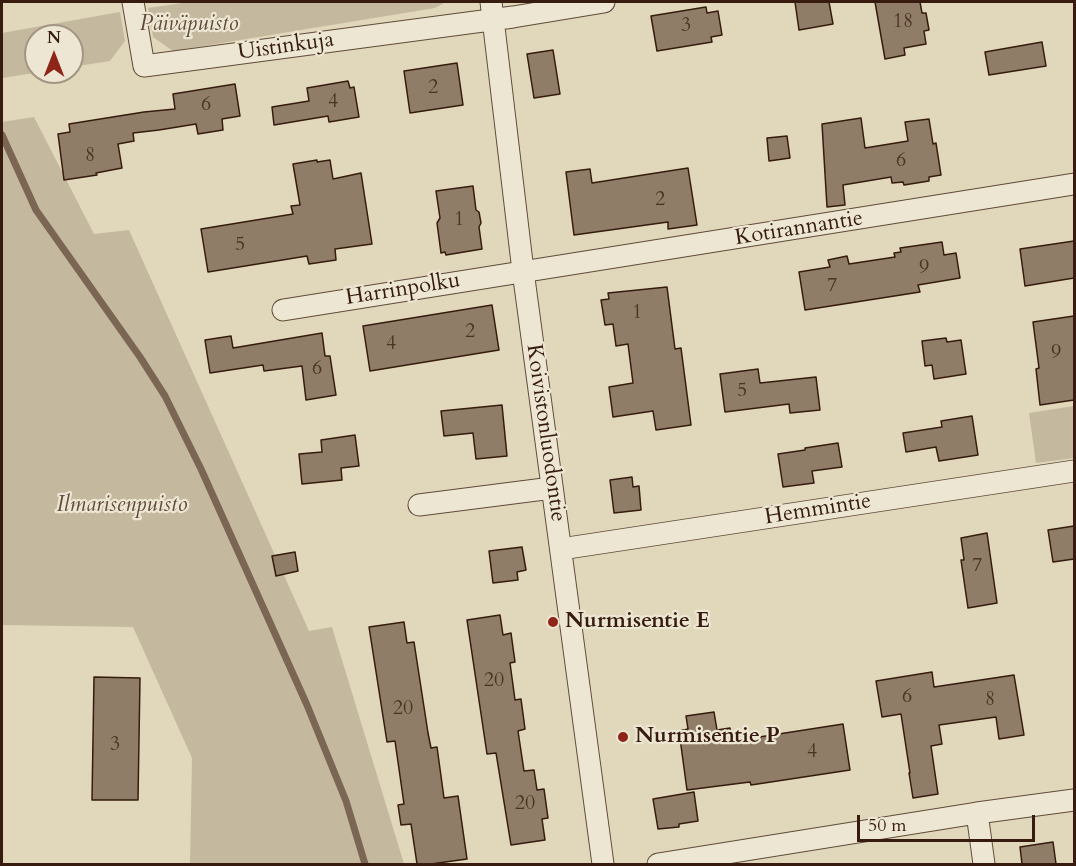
<!DOCTYPE html>
<html>
<head>
<meta charset="utf-8">
<style>
	body { margin:0 }
	#map { position:relative; width:1076px; height:866px; overflow:hidden; background:#e1d8bb; font-family:Cardo,serif }
	canvas { display:block }
	.frame { position:absolute; inset:0; border:3px solid #361b0e; pointer-events:none }
	.north { position:absolute; left:24px; top:24px; width:60px; height:60px; box-sizing:border-box; background:#ece6d3; border:2px solid #a39584; border-radius:50%; rotate:0deg; font-size:16px; font-weight:700; line-height:24px; text-align:center; color:#361b0e }
	.north::after { content:''; display:block; margin:auto; width:21px; height:27px; background:#8f2418; clip-path:polygon(50% 0,100% 100%,50% 72%,0 100%) }
	.scale { position:absolute; left:857px; top:815px; width:178px; height:27px; box-sizing:border-box; border:3px solid #361b0e; border-top:0; padding-left:8px; font-size:18px; line-height:21px; white-space:nowrap; color:#361b0e; -webkit-text-stroke:4px #ece6d3; paint-order:stroke }
</style>
</head>
<body>
<div id="map">
<canvas width="1076" height="866"></canvas>
<div class="frame"></div>
<div class="north">N</div>
<div class="scale">50 m</div>
</div>
<script>
const c = document.querySelector('canvas').getContext('2d');
c.lineJoin = 'round';
function paint(path, color) {
  c.fillStyle = color;
  c.fill(path, 'evenodd');
}
function strokePath(path, color, width, dash) {
  c.strokeStyle = color;
  c.lineWidth = width;
  c.lineCap = dash ? 'butt' : 'round';
  c.setLineDash(dash || []);
  c.stroke(path);
}
function label(font, color, halo, rows, align = 'center') {
  c.font = font + ' Cardo,serif';
  c.lineWidth = 4.5;
  c.setLineDash([]);
  c.textBaseline = 'middle';
  c.strokeStyle = halo;
  c.fillStyle = color;
  for (const [text, x, y, turn = 0] of rows) {
    c.save();
    c.translate(x, y);
    c.rotate((+turn || 0) * Math.PI / 180);
    c.textAlign = isNaN(turn) ? turn : align;
    if (halo) c.strokeText(text, 0, 0);
    c.fillText(text, 0, 0);
    c.restore();
  }
}
paint(new Path2D(`
	M189,2H446L435,8L173,51L153,37L148,8Z
	M120,12L125,41L110,61L72,67V36H36V72H41L2,78V33Z
	M34,117L94,234L129,230L309,631L332,627L404,864H190L192,758L133,627L2,625V122Z
	M1074,406V458L1036,463L1029,413Z`), '#c4b89e');
strokePath(new Path2D(`
	M2,135L36,210L140,357L165,396L201,469L307,705L346,801L365,864`), '#7a6652', 7);
const building = new Path2D(`
	M795,2H829L833,24L799,30Z
	M875,2H920L922,13H926L929,30L924,31L926,44L904,48L905,55L885,59Z
	M706,7L707,13L718,11L722,35L711,37L712,42L657,51L651,16Z
	M1042,42L1046,66L989,75L985,52Z
	M553,50L560,94L534,98L527,54Z
	M457,63L463,105L410,113L404,71Z
	M348,81L350,88L354,87L359,117L329,122L328,116L274,125L272,107L309,101L307,88Z
	M235,84L240,116L222,119L223,130L198,134L196,124L159,130L133,133L134,141L118,144L122,168L96,173L97,175L64,180L58,134L70,132L69,124L144,112L175,109L173,94Z
	M861,118L865,148L908,141L905,122L929,119L933,144L936,143L941,175L929,177V181L904,185L903,182L892,183L891,177L843,185L845,205L827,207L822,124Z
	M787,136L790,158L769,161L767,138Z
	M317,160V162L330,160L333,179L361,173L372,244L335,249L336,260L309,264L307,256L208,272L201,229L293,214L291,206L300,205L293,164Z
	M688,168L697,225L668,229V222L574,235L566,172L590,169L592,183Z
	M473,186L476,210L479,212L481,223L479,227L482,249L446,255L445,252L441,253L437,223L440,218L436,191Z
	M1074,241V278L1025,286L1020,249Z
	M942,242L944,255L956,253L960,278L918,285L920,292L805,310L799,272L830,267L828,260L847,256L849,264L895,257L894,253L901,252L900,248Z
	M667,287L675,349L681,348L691,425L656,430L653,411L613,417L609,387L633,383L628,344L616,346L613,324L605,325L601,300L609,299L608,293Z
	M492,305L499,350L370,371L363,326Z
	M1074,316V400L1040,405L1036,369L1039,368L1033,322Z
	M322,333L325,356H330L336,395L306,400L302,366L264,371L263,365L210,373L205,340L231,336L233,348Z
	M946,338L947,342L961,340L966,374L934,379L932,365L925,366L922,341Z
	M758,369L760,383L816,377L820,410L790,413L789,404L725,412L720,374Z
	M502,405L507,456L476,459L473,433L444,436L441,411Z
	M972,416L978,455L939,461L936,447L906,452L903,433L942,427L941,421Z
	M355,435L359,466L341,468L342,480L302,484L299,454L322,452L321,440Z
	M838,443L842,467L812,471L814,483L783,487L778,454L805,450V448Z
	M632,477L633,487L639,486L641,510L614,513L610,480Z
	M1074,526V559L1053,562L1048,530Z
	M987,533L997,603L968,608L961,560H964L961,538Z
	M522,547L526,570L517,572L518,580L493,583L489,551Z
	M295,552L298,571L276,576L272,556Z
	M500,615L503,635L511,633L515,662L510,663L515,700L521,699L525,729L518,731L524,771L534,770L537,790L544,789L548,818L542,819L545,840L511,845L496,753L487,754L467,620Z
	M404,622L407,643L414,642L428,733L431,748L437,747L444,798L458,796L467,859L431,864H417L411,824L401,825L398,805L404,804L395,741L387,742L369,627Z
	M932,672L934,687L1014,675L1024,735L999,739L996,717L939,725L942,744L931,746L938,794L913,798L909,773H910L901,714L882,717L876,681Z
	M94,677L140,678L138,800H92Z
	M714,712L717,730L730,728L731,734L739,733L740,740L843,724L850,770L751,785L750,782L687,790L679,731L688,729L686,716Z
	M694,792L698,821L679,824V827L658,829L653,799Z
	M1053,842L1056,864H1022L1020,847Z`);
paint(building, '#8f7d68');
strokePath(building, '#361b0e', 1.5);
const street = new Path2D(`
	M133,2L144,66L513,17L604,2
	M491,2L523,271L603,864
	M283,310L1074,184
	M419,505L552,488
	M561,549L1074,471
	M977,813L984,864
	M658,864L977,813L1074,800`);
strokePath(street, '#614a39', 23);
strokePath(street, '#ece6d3', 21);
for (const [x, y, r, color] of [
	[553,622,6,"#8f2418"],
	[623,737,6,"#8f2418"]
]) {
  const dot = new Path2D();
  dot.arc(x, y, r, 0, 2 * Math.PI);
  c.fillStyle = color;
  c.fill(dot);
  strokePath(dot, '#ece6d3', 2);
}
label('20px', '#4c3424', null, [
	["18",903,22],
	["3",686,26],
	["2",433,88],
	["4",333,102],
	["6",206,105],
	["8",90,156],
	["6",901,161],
	["2",660,200],
	["1",459,220],
	["5",240,245],
	["9",924,268],
	["7",832,286],
	["1",637,313],
	["2",470,332],
	["4",391,344],
	["9",1056,353],
	["6",317,369],
	["5",742,391],
	["7",977,566],
	["20",494,681],
	["6",907,697],
	["8",990,700],
	["20",403,709],
	["3",115,745],
	["4",812,752],
	["20",525,804]
]);
label('italic 22px', '#614a39', '#ece6d3', [
	["Päiväpuisto",189,25],
	["Ilmarisenpuisto",122,506]
]);
label('22px', '#361b0e', '#ece6d3', [
	["Uistinkuja",286,47,-8],
	["Kotirannantie",799,229,-9],
	["Harrinpolku",403,290,-9],
	["Koivistonluodontie",545,433,82],
	["Hemmintie",818,510,-9]
]);
label('bold 22px', '#361b0e', '#ece6d3', [
	["Nurmisentie E",565,622],
	["Nurmisentie P",635,737]
], 'left');
</script>
</body>
</html>
